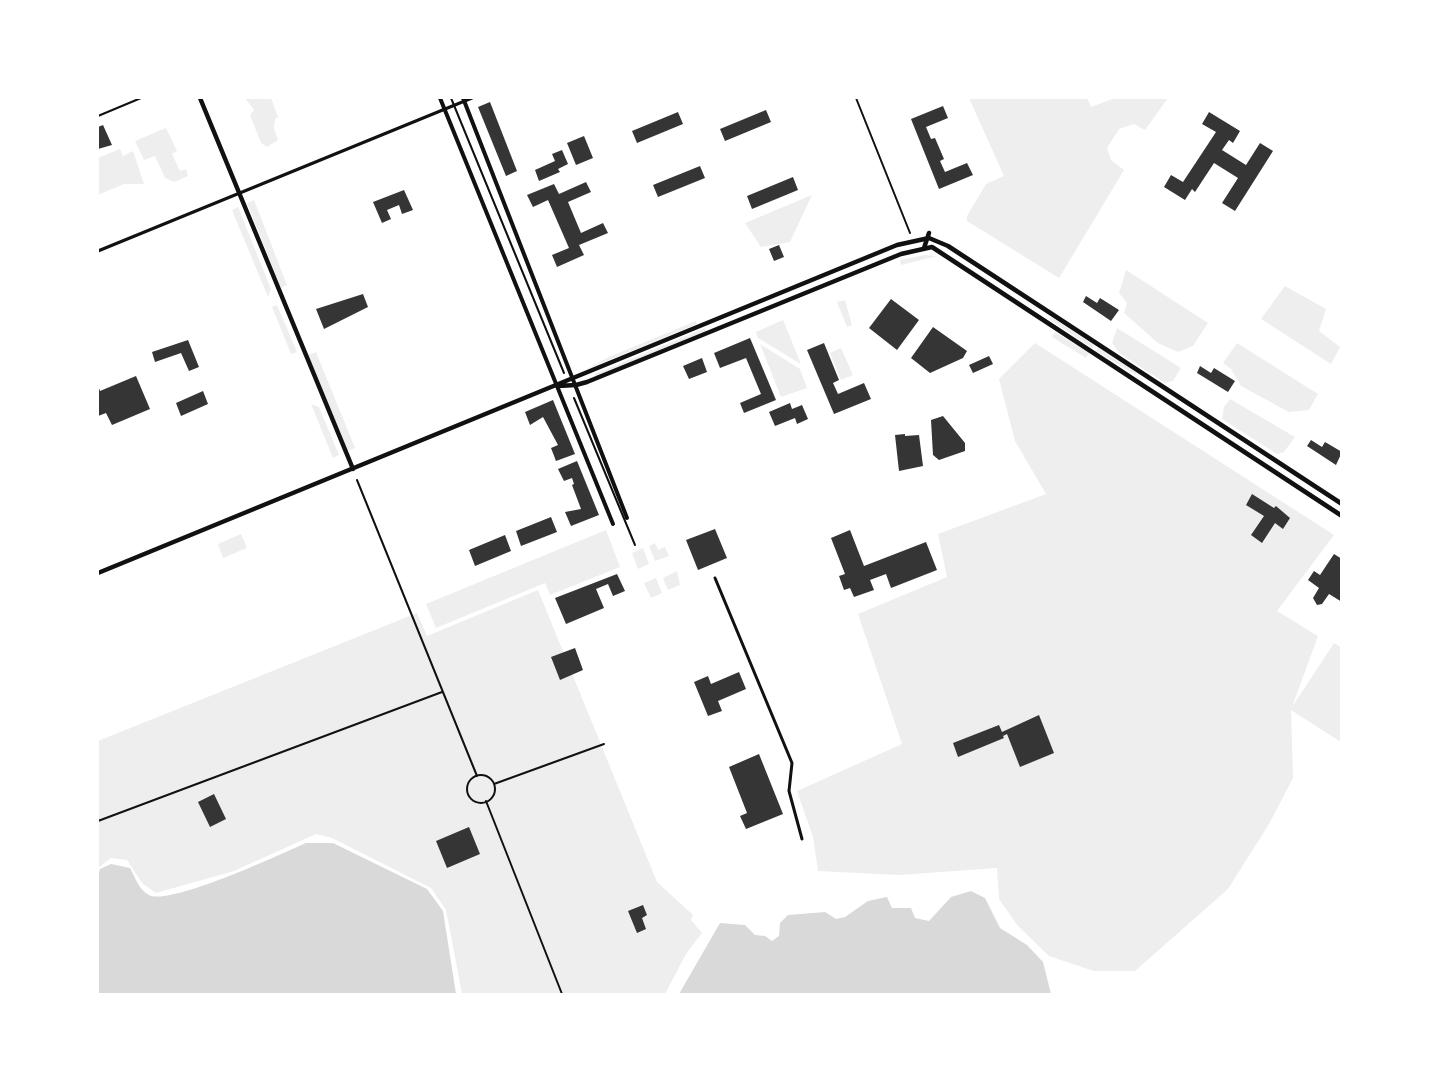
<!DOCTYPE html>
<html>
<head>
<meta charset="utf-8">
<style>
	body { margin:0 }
	#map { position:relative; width:1439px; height:1092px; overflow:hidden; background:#fff; font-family:Inter,sans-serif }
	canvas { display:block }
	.frame { position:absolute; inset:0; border:99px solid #fff; pointer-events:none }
</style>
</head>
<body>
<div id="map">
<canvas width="1439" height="1092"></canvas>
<div class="frame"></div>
</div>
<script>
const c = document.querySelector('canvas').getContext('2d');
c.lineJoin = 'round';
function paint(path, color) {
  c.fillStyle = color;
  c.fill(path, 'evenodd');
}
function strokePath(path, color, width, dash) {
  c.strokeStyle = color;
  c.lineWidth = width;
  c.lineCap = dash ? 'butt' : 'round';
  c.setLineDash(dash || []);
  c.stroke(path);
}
paint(new Path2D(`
	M245,98H271L278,117L275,119L274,128L278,140L267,147L261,143L250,115L254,110Z
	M969,98H1087L1091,107L1115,98H1168L1145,130L1134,124L1119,129L1107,148L1111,160L1124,170L1059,278L967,221V216L986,184L1004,176Z
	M166,128L177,151L172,154L180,171L186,169L188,176L174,182L165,178L155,156L144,160L135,141Z
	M120,149L123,156L133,151L144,184H124L98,195V158Z
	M812,195L790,242L761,247L745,223Z
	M254,200L287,285L281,288L247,203Z
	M238,207L271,289L268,297L232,210Z
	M925,255L937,256L901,265L900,260Z
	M1126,270L1208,323L1193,346L1178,352L1158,343L1124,313L1127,303L1119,293Z
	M1285,286L1326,309L1319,331L1340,347L1331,364L1261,319Z
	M845,300L852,325L847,327L837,302Z
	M277,305L297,352L291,354L272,307Z
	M1051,317L1094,345L1092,348L1049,319Z
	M783,320L801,364L758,338L756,332Z
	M696,321L697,324L585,370L609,357Z
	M705,328L706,331L596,377L595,374Z
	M1117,328L1181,368L1173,381L1165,383L1119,353L1112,343Z
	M1055,332L1089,353L1086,358L1052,337Z
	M1035,343L1334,535L1277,611L1318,636L1292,707L1334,643L1341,647V742L1291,710L1293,778L1269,824L1228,889L1135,971H1094L1049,956L1018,926L999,899L997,868L899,875L818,871L813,837L797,791L902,744L858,614L947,577L938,534L1046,494L1015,441L999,379Z
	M1237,343L1318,394L1309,410L1289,412L1241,386L1231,369L1223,363Z
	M760,344L800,369L807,388L781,397Z
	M841,348L853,375L841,380L830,353Z
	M1098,348L1137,373L1136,375L1096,351Z
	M316,352L355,448L347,451L308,355Z
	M1230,399L1295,437L1284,452L1277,454L1222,419L1224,407Z
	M311,404L319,407L339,455L333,458Z
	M606,530L620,567L550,595L545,583L436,628L426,604Z
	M241,534L247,548L223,558L218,544Z
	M655,543L658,550L665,547L669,556L655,561L649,546Z
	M643,548L649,564L638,569L632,553Z
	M677,571L680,585L668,590L663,578Z
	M656,578L662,593L651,598L644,583Z
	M538,590L657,882L693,915L691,920L702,933L686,954L665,994H462L446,910L431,888L332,838L316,834L234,871L156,893L142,883L127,860L111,858L98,868V741L417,613L427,636Z`), '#eee');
paint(new Path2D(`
	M306,843H333L427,889L443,911L456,994H98V876L100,869L111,864L130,868C135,877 139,890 149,895C170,906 281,854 306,843Z
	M971,891L985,898L1000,928L1027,945L1043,962L1051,994H679L720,923L745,925L755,935L765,936L772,941L779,936L780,923L788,915L825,912L836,919L845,917L868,901L887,897L892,908H911L915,918L929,921L951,897Z`), '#d9d9d9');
paint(new Path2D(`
	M490,102L517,171L506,176L478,107Z
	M943,106L948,118L926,127L931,139L935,138L944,159L940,161L945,172L967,163L973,175L939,189L911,119Z
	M766,110L771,122L725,141L720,129Z
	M678,112L683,124L637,143L632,131Z
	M1209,112L1240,131L1233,143L1229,140L1222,150L1246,165L1260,143L1273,151L1235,211L1222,203L1238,178L1214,163L1195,192L1192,189L1185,200L1164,187L1171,175L1183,182L1216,132L1202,124Z
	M103,125L112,145L98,149V127Z
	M584,136L593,158L576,165L567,143Z
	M562,150L568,164L558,169L560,172L539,181L535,170L555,161L552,154Z
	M700,166L705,178L658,197L653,185Z
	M793,177L798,190L752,209L747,196Z
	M586,182L591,192L568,202L581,233L603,223L608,233L579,245L584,255L557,267L552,255L569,248L548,200L533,207L527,195L554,184L559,194Z
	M404,190L413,210L402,214L399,205L387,210L391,219L382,223L373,202Z
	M779,245L784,257L774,261L769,249Z
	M363,294L368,307L324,329L316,309Z
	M1086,296L1097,303L1100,298L1119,310L1111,321L1083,302Z
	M891,299L919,320L897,350L869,328Z
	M933,327L967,351L963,358L930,373L911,358Z
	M750,338L776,400L744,413L740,403L761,394L746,358L720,368L714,353Z
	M188,340L199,367L189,371L181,353L155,362L152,352Z
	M824,343L839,380L833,383L838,394L864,383L871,399L834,414L807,350Z
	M989,356L993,364L973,373L969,365Z
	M702,358L707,372L689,379L683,366Z
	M1200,366L1211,373L1214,368L1235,381L1228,392L1197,373Z
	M136,376L150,409L112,425L106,413L98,416V385L100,391Z
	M203,391L208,404L181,416L176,403Z
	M553,400L575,454L556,461L551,448L558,445L543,417L530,425L525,412Z
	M790,403L792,409L802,405L808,419L797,424L795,418L775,426L769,412Z
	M943,416L965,443V451L939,460L933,455L931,420Z
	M905,434V436L919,435L923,466L899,471L895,435Z
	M1311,440L1322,447L1325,442L1342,452L1336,465L1307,446Z
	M577,461L599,515L571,526L565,512L581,509L572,485L574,484L572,478L564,481L558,469Z
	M1252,494L1274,508L1276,506L1290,518L1283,529L1275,523L1262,543L1251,535L1264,516L1246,505Z
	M551,517L557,532L521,546L516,531Z
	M715,529L727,558L698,570L686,540Z
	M850,530L864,566L926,542L937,570L891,588L886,574L870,580L874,590L854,597L850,588L844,590L839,576L845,574L831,538Z
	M505,535L511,551L475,566L469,550Z
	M1334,554L1342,559V602L1329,594L1322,604L1317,605L1313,598L1319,588L1308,580L1314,571L1320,575Z
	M617,574L625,591L613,596L608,584L596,589L604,608L566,624L555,598Z
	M575,648L583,670L560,680L551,657Z
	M739,672L746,689L718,701L722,711L708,716L694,682L708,676L711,684Z
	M1039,715L1054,753L1020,767L1007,734L1003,736L1004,738L958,757L953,743L999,725L1002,732Z
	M759,754L783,814L746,829L740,816L747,813L729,767Z
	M214,794L226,819L210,827L198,802Z
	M469,827L480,854L447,868L436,841Z
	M643,905L647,915L642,918L646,929L637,933L628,911Z`), '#353535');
strokePath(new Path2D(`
	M451,98L564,373
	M856,98L910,233
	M98,116L141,98
	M574,398L635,545
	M357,480L477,776
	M467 789a14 14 0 1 1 28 0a14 14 0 1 1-28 0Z
	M494,784L604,744
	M486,801L562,994
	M98,821L442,692`), '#111', 2);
strokePath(new Path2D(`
	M98,251L472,98
	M715,578L792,763L789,791L802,839`), '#111', 3);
strokePath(new Path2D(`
	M440,98L613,524
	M463,98L627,518`), '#111', 4);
strokePath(new Path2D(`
	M200,98L353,469
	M924,248L929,233
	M558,386L576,385L587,382L901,254L932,247L1342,516
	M98,573L897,245L929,238L948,246L1342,504`), '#111', 4.5);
</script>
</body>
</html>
